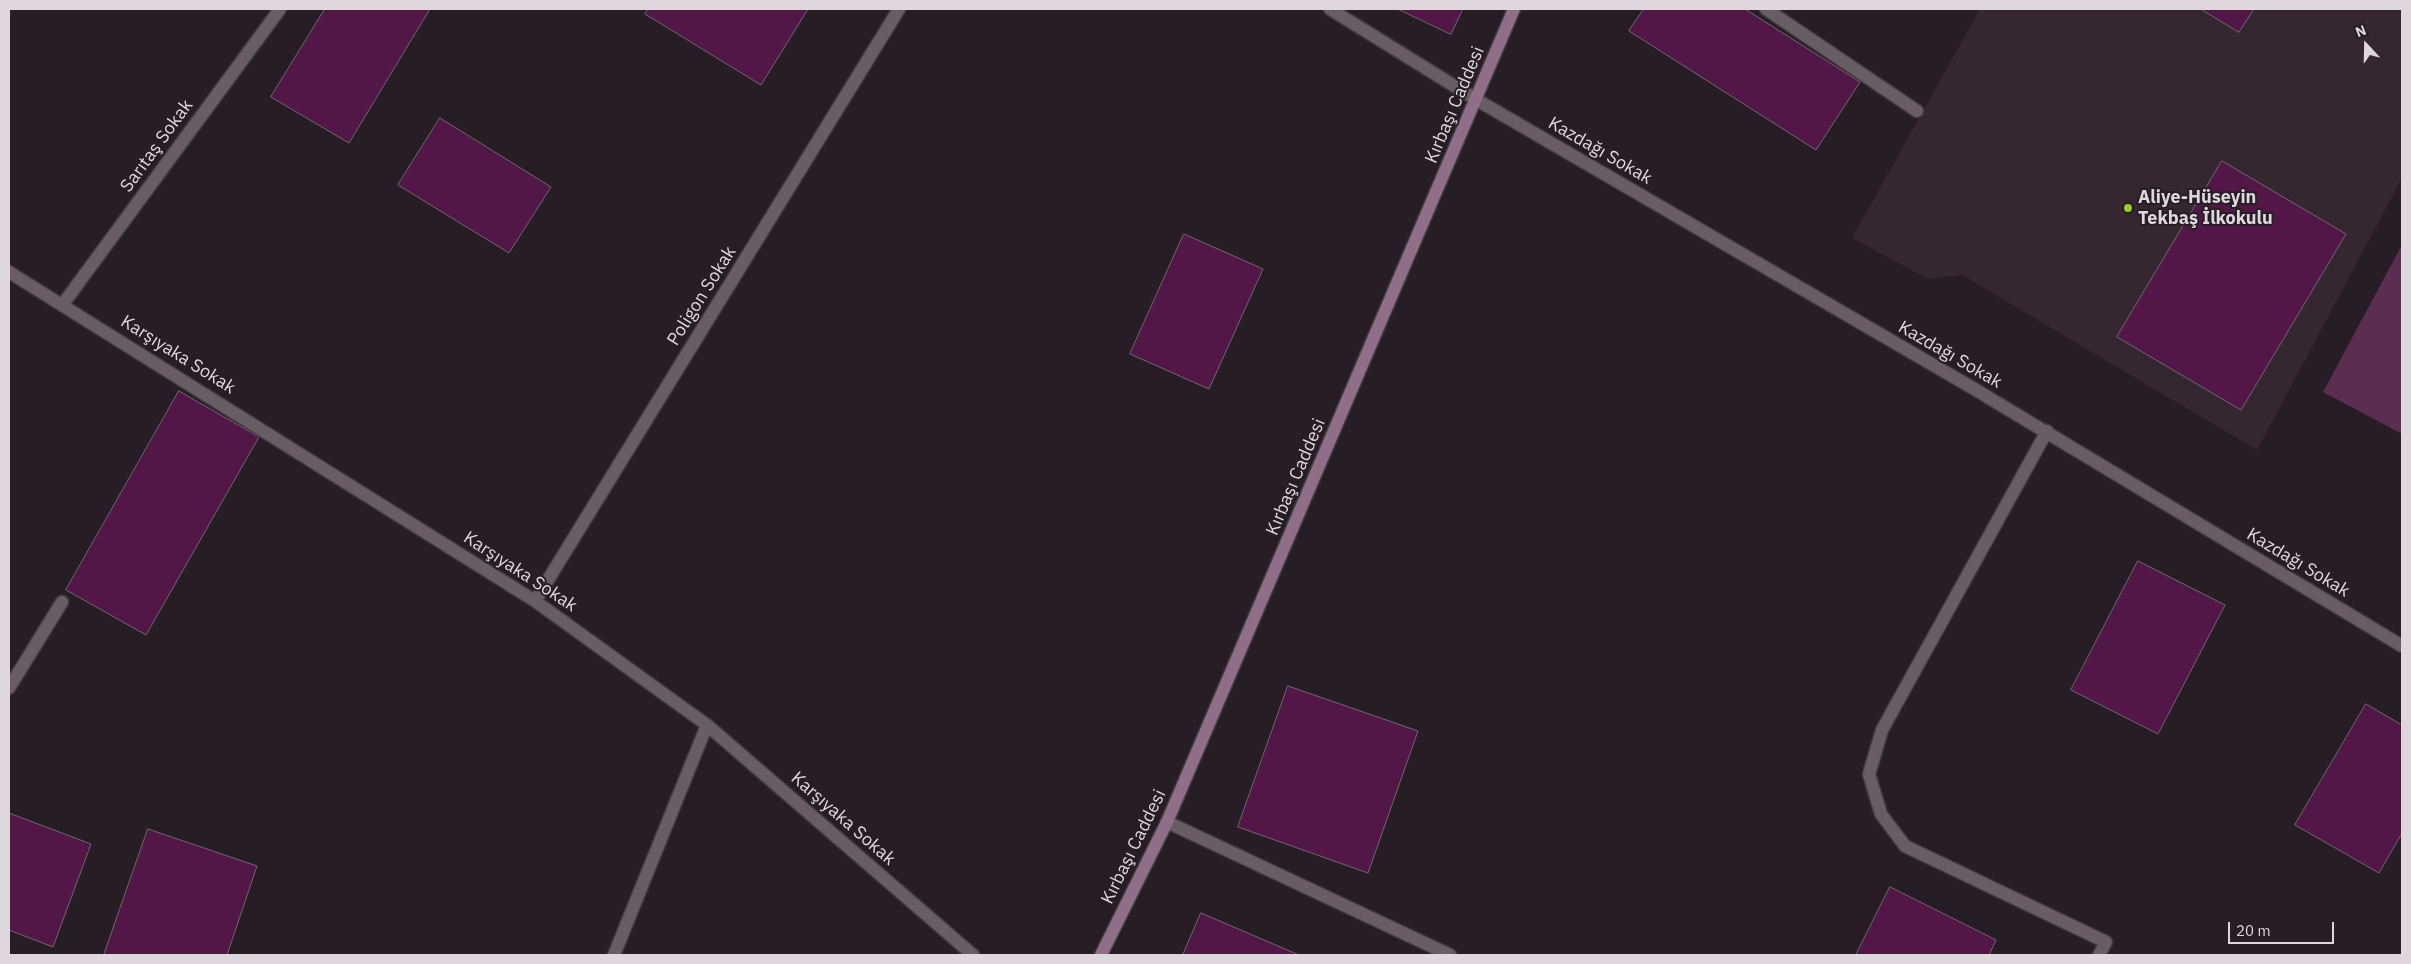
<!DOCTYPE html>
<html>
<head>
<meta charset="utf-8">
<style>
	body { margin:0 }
	#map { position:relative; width:2411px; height:964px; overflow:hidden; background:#271e25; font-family:"IBM Plex Sans",sans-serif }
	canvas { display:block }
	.frame { position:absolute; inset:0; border:10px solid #ded8dc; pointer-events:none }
	.north { position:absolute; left:2341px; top:20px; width:50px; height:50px; -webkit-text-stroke:4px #271e25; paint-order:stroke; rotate:339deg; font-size:14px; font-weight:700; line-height:20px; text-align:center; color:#ded8dc }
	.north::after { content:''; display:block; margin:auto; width:18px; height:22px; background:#ded8dc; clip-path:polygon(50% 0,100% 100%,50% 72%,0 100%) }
	.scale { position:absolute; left:2228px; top:922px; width:106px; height:22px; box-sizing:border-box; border:2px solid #ded8dc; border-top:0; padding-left:6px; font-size:15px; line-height:18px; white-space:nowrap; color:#ded8dc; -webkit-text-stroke:4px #271e25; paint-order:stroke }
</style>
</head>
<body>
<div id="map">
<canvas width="2411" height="964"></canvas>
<div class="frame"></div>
<div class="north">N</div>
<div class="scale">20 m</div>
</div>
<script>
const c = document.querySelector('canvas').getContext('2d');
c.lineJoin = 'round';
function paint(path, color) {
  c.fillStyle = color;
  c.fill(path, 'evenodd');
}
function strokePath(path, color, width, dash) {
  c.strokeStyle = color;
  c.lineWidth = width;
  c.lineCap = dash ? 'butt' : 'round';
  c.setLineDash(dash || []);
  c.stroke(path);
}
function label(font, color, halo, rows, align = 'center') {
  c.font = font + ' "IBM Plex Sans",sans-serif';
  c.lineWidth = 4;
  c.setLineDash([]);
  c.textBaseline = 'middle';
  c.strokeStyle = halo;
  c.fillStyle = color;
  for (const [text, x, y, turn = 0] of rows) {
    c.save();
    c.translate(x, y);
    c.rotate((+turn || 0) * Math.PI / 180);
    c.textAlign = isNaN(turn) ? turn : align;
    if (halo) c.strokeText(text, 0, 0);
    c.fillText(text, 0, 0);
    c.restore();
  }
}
paint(new Path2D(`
	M1980,9H2402V178L2257,450L1962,275L1928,279L1852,238Z`), '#342730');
paint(new Path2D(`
	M2402,245V434L2323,392Z`), '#5b2e51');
const building = new Path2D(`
	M325,9H430L349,143L271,97Z
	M648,9H808L761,85L645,14Z
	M1398,9H1463L1451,34Z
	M1644,9H1745L1860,82L1816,150L1629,31Z
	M2201,9H2254L2239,32Z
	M440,118L551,187L509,253L398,185Z
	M2222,161L2346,234L2241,410L2117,337Z
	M1184,234L1263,269L1209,389L1130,354Z
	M179,391L259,437L146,635L66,590Z
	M2138,561L2225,605L2158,734L2071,690Z
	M1288,686L1418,731L1368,873L1238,827Z
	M2366,704L2402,725V833L2379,873L2295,825Z
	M9,813L91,844L53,947L9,930Z
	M148,829L257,866L227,955H104Z
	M1890,887L1996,940L1989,955H1856Z
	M1201,913L1299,955H1183Z`);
paint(building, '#521747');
strokePath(building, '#71666e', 1);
const street = new Path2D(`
	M1330,9L1477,100L1971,387L2402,646
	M1766,9L1917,111
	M9,272L535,601L707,725L973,955
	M63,304L280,9
	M2047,431L1882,730L1869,774L1881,814L1905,846L2106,942L2099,955
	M535,601L899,9
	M9,688L62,602
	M1167,822L1450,955
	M614,955L707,725`);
const secondary = new Path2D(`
	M1101,955L1167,822L1514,9`);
strokePath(street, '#413a3f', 15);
strokePath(secondary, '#413a3f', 15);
strokePath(street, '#685d65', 12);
strokePath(secondary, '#8f6f87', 12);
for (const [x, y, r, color] of [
	[2128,208,5,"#9acb34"]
]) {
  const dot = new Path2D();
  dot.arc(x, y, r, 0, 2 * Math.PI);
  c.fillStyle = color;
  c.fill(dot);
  strokePath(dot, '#271e25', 2);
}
label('18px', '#ded8dc', '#271e25', [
	["Kırbaşı Caddesi",1455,105,-67],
	["Sarıtaş Sokak",157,146,-54],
	["Kazdağı Sokak",1600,151,30],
	["Poligon Sokak",702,296,-58],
	["Karşıyaka Sokak",178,355,32],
	["Kazdağı Sokak",1950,355,30],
	["Kırbaşı Caddesi",1296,477,-67],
	["Kazdağı Sokak",2298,563,31],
	["Karşıyaka Sokak",520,572,33],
	["Karşıyaka Sokak",843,819,41],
	["Kırbaşı Caddesi",1134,847,-64]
]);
label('bold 18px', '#ded8dc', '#271e25', [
	["Aliye-Hüseyin",2138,198],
	["Tekbaş İlkokulu",2138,219]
], 'left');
</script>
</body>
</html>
